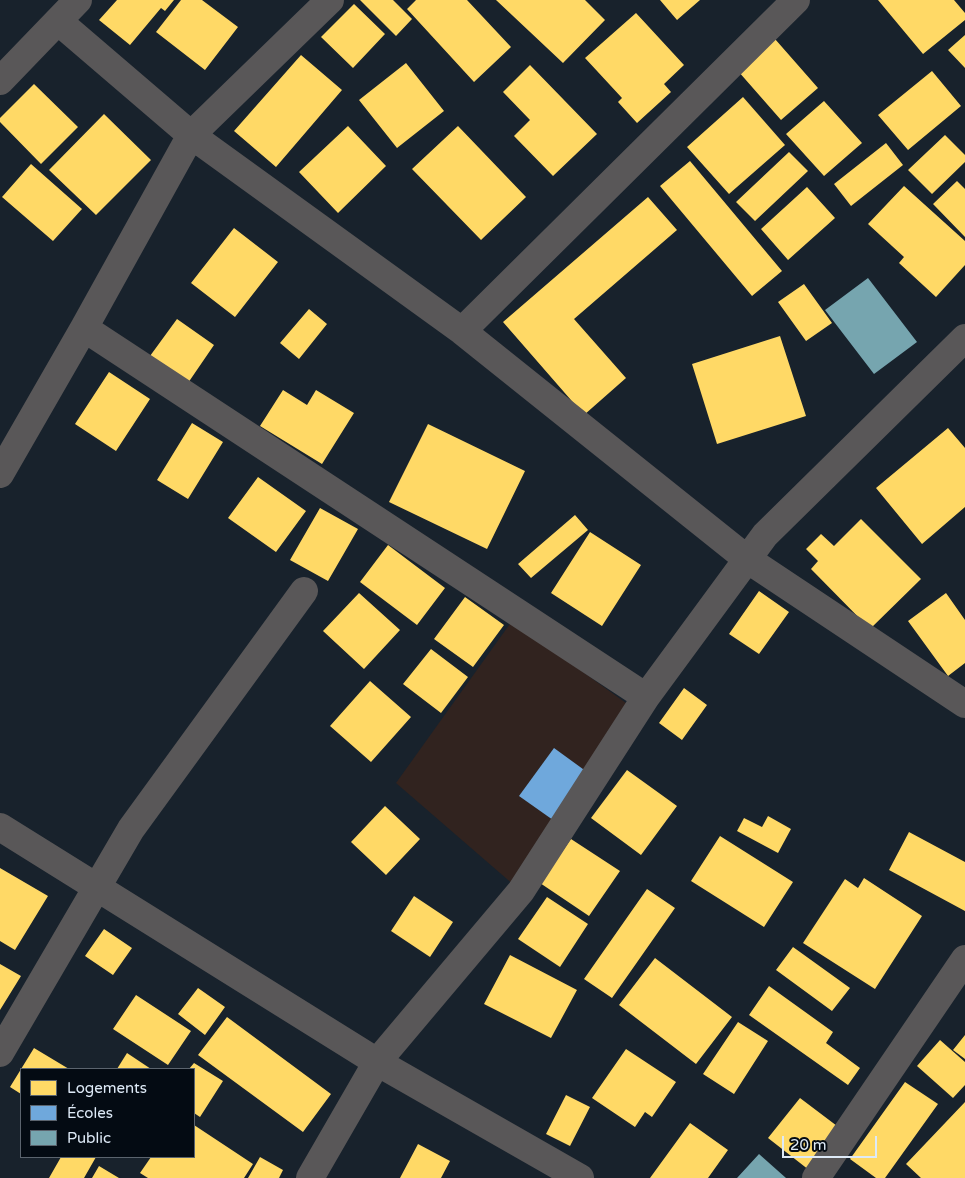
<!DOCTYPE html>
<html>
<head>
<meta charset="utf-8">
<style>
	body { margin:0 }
	#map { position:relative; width:965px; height:1178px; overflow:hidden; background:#18222c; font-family:"Varela Round",sans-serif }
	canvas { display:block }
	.legend { position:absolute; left:20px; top:1068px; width:175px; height:90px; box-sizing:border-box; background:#040b13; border:1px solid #5b646e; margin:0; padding:6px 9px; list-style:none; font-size:15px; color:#deeaf7 }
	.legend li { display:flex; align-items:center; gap:10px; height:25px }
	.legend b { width:25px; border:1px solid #5b646e }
	.scale { position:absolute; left:782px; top:1136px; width:95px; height:22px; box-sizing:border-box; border:2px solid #deeaf7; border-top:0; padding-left:6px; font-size:15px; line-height:18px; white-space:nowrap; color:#deeaf7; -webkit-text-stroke:4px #040b13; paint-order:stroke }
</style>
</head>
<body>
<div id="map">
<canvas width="965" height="1178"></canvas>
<ul class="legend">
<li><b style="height:14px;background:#ffd966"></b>Logements</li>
<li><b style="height:14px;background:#6fa8dc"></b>Écoles</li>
<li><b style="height:14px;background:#76a5af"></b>Public</li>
</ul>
<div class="scale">20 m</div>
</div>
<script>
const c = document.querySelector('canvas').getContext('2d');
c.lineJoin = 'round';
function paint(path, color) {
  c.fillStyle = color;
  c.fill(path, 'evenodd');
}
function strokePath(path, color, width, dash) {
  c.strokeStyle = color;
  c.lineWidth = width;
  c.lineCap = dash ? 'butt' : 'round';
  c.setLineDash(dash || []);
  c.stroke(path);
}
paint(new Path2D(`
	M512,621L633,708L515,886L396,783Z`), '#31231f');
paint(new Path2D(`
	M117,0H174L165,11L161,8L130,45L99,20Z
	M181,0H202L238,27L205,70L156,32Z
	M360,0H393L412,19L396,36Z
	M416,0H467L511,47L474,82L407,9Z
	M496,0H585L605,20L563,63Z
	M660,0H700L677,20Z
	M878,0H954L965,13V20L923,54Z
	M354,4L385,34L353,68L321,37Z
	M636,13L684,65L664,84L671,92L637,123L618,102L622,98L585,58Z
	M965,35V68L948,50Z
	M775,39L818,88L781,120L738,71Z
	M301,55L342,90L276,167L234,131Z
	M406,63L444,111L397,148L359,100Z
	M530,65L597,134L553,176L514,136L530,120L503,92Z
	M932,71L961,106L908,150L878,115Z
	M34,84L78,127L41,164L0,122V118Z
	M743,97L785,145L729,194L687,147Z
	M824,101L862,143L824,176L786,134Z
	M104,114L151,160L96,215L49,170Z
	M348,126L386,166L338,213L299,172Z
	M458,126L526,197L481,240L412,169Z
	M945,135L965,155V162L932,194L908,170Z
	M886,143L903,165L851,206L834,184Z
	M789,152L808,171L755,221L736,202Z
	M690,161L782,271L752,296L660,186Z
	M31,164L82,209L53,241L2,197Z
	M957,181L965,189V237L933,204Z
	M904,186L965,241V265L936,297L899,263L904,257L868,224Z
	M807,187L835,218L788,260L761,229Z
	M648,197L677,230L574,319L626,378L584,415L503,322Z
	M234,228L278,262L235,317L191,283Z
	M804,284L832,323L806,341L778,302Z
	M309,309L327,324L299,359L280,343Z
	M177,319L214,345L188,383L150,356Z
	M780,336L806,416L717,444L692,364Z
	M109,372L150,399L116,451L75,424Z
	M283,390L307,405L316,390L354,413L322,464L260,426Z
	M192,423L223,442L188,499L157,480Z
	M428,424L525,471L487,549L389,502Z
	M948,428L965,448V507L922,544L876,488Z
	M258,477L306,511L276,552L228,518Z
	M320,508L358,529L328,581L290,560Z
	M575,515L588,530L531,578L518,564Z
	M861,519L921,579L870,629L811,569L818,561L806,549L821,534L834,546Z
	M590,532L641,565L602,626L551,593Z
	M388,545L445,588L417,625L360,582Z
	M759,591L789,612L759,654L729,634Z
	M359,593L400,630L364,669L323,631Z
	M946,593L965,620V663L948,676L908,621Z
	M465,597L504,625L473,667L434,639Z
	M431,649L468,677L441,713L403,684Z
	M370,681L411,717L371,762L330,726Z
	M684,688L707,705L682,740L659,723Z
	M627,770L677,806L641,855L591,818Z
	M385,806L420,839L386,875L351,842Z
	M768,816L791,829L778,853L737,831L744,818L762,827Z
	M909,832L965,862V911L889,870Z
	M720,836L793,882L764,927L691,881Z
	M571,839L620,871L589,916L540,883Z
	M0,868L48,896L15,950L0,941Z
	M864,878L922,916L875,989L803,943L845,879L858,888Z
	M647,889L675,908L612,998L584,979Z
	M414,896L453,922L430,957L391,931Z
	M547,897L588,924L560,967L518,939Z
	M104,929L132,948L113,975L85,956Z
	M793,947L850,988L832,1011L776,970Z
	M510,955L577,990L551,1038L484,1004Z
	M655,958L732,1017L696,1064L619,1005Z
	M0,964L21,976L0,1010Z
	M769,986L833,1032L826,1043L860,1068L848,1085L749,1015Z
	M198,988L225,1007L205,1035L178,1014Z
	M136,995L191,1031L168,1065L113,1029Z
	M227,1017L331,1094L303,1132L198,1055Z
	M738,1022L768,1041L734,1094L703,1074Z
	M965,1035V1059L953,1050Z
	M940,1040L965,1062V1085L953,1098L917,1066Z
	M34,1048L69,1069H21V1094L10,1087Z
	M626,1049L676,1082L652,1117L645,1112L635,1127L592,1098Z
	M127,1053L151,1069H117Z
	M194,1063L223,1081L200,1117L194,1113V1069H189Z
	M905,1082L938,1104L885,1178H876L850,1159Z
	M566,1095L590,1107L570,1146L546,1134Z
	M800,1098L841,1129L809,1170L768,1138Z
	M965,1102V1178H921L906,1164Z
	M690,1123L728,1150L708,1178H650Z
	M194,1125L253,1164L244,1178H148L140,1173L151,1157H194Z
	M418,1144L450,1161L441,1178H400Z
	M61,1157H96L84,1178H49Z
	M260,1157L283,1170L279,1178H248Z
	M99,1166L119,1178H92Z`), '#ffd966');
paint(new Path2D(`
	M554,748L587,772L553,820L519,796Z`), '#6fa8dc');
paint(new Path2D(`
	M868,278L917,342L874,374L825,310Z
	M759,1154L786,1178H737Z`), '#76a5af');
strokePath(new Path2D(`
	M58,21L191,135L462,331L747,559L965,704
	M0,81L78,0
	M84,328L646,697
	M462,331L796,0
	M0,474L84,328L191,135L330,0
	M0,827L377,1062L580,1178
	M0,1053L131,829L304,591
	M310,1178L377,1062L521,891L646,697L765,535L965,338
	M816,1178L965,959`), '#595758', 28);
</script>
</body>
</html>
